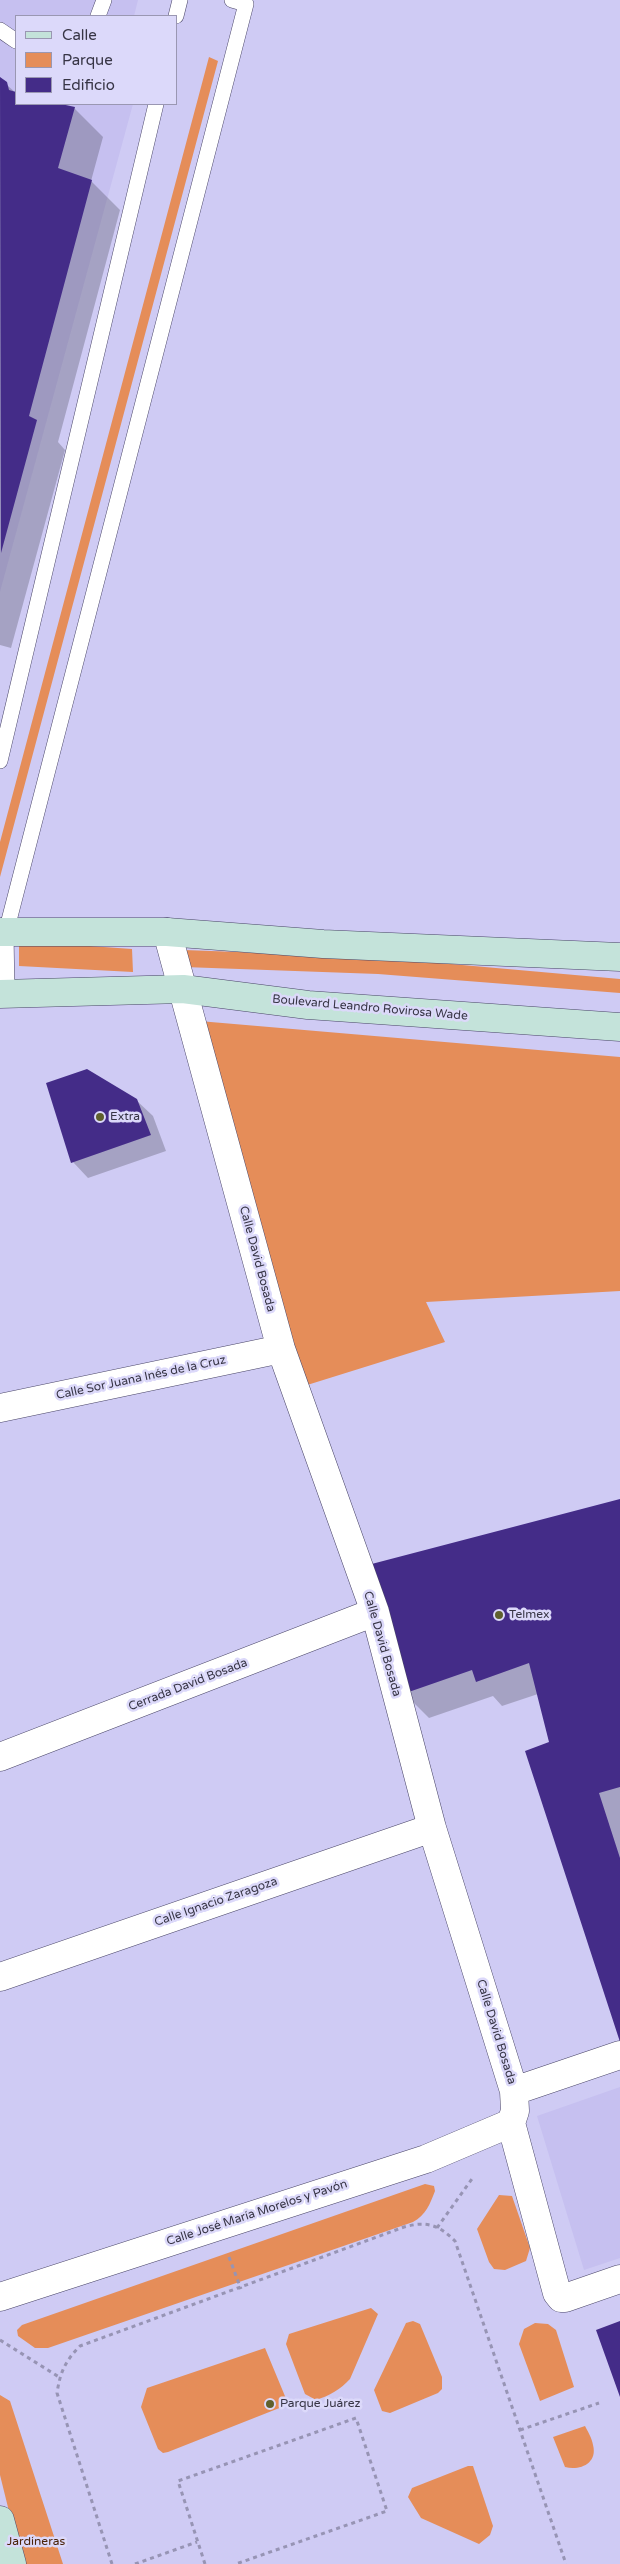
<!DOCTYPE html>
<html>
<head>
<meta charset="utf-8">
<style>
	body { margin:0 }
	#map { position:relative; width:620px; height:2564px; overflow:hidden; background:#cfcbf4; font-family:"Varela Round",sans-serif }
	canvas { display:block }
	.legend { position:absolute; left:15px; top:15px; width:162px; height:90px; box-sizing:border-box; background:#dcd9fa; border:1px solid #9a97b2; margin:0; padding:6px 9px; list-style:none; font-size:15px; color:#373545 }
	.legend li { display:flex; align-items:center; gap:10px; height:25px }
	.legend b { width:25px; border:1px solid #9a97b2 }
</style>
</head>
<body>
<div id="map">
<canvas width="620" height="2564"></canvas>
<ul class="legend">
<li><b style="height:6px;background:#c4e3da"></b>Calle</li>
<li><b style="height:14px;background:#e58d59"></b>Parque</li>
<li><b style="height:14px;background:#442c88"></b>Edificio</li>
</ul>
</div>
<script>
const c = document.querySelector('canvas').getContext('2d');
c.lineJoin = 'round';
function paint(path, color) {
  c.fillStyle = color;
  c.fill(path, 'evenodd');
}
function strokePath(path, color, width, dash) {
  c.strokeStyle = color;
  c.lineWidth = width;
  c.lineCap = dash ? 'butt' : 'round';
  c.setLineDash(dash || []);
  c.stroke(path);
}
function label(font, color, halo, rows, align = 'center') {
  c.font = font + ' "Varela Round",sans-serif';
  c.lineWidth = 5;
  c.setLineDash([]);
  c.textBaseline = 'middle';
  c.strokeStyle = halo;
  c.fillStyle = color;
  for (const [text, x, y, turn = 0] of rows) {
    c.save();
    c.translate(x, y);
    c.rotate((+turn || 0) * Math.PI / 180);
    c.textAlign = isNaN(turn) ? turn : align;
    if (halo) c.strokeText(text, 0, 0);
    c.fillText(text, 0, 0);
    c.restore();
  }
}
paint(new Path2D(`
	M0,0H138L134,16H16V104H133L0,592Z
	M620,2087V2258L584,2270L537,2116Z`), '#c6c0f0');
paint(new Path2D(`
	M209,57L218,61L0,877V842Z
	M19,941L132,949L133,972L19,966Z
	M184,950L372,957L620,979V993L378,974L184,967Z
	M199,1021L620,1057V1291L426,1302L445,1342L304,1386Z
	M425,2184L434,2186L435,2191C430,2204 426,2215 413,2222L48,2348H35L18,2336L17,2330L22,2325Z
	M499,2195L512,2196L530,2248L526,2261L505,2270L494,2269L489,2262L477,2229Z
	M371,2308L378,2314L350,2379C341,2389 329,2396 316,2400L305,2394L286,2344L289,2334Z
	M413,2321L420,2324L442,2377V2389L438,2393L390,2413L382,2411L374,2390L406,2323Z
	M535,2323L548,2324L556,2330L574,2387L540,2401L519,2344L524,2329Z
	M265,2348L287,2401V2405L168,2452L163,2453L158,2449L141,2407L147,2388Z
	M0,2395L10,2401L63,2564H22L0,2475Z
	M585,2426C588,2432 592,2438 593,2445C598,2464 579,2471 565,2467L553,2437Z
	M468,2466H473L493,2526L490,2535L479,2544L421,2518L408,2497L412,2488Z`), '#e58d59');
paint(new Path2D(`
	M0,79L16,93V104H56L74,108L103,137L91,181L120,210L58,442L65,450L11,648L0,645Z
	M48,1084L136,1100L153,1116L166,1151L88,1178L73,1162Z
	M620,1500V2039L538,1694L502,1706L493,1696L429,1718L404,1693Z`), '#0003');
paint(new Path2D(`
	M0,77L7,82L9,90L16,92V104H61L75,107L58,168L92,180L29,416L37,420L1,553Z
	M87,1069L137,1099L151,1135L71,1163L46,1083Z
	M620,1499V1787L599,1793L620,1858V2042L525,1751L549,1742L529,1663L476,1682L472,1670L403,1694L364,1566Z
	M620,2321V2397L596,2330Z`), '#442c88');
const lane = new Path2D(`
	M98,16L104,0
	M176,16L180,0
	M0,30L16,41
	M0,761L156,104
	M7,994L6,932L246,4L232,0`);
const street = new Path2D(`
	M167,932L281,1349L375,1612L432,1828L514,2091L515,2111L511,2123L557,2293L561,2298H565L620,2279
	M0,1408L281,1349
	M0,1757L375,1612
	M0,1977L432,1828
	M514,2091L620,2055
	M0,2297L426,2159L511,2123`);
const secondary = new Path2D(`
	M0,932H167L323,944L620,957
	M0,994L183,989L308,1005L620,1027
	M0,2520L12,2564`);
strokePath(lane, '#494567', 16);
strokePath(street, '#494567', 29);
strokePath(secondary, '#494567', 29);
strokePath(new Path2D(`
	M437,2228L474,2176
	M229,2257L241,2289
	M0,2340L59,2377
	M520,2430L599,2403
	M112,2564L57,2393C60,2373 65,2361 80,2346L404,2227C426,2221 438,2224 455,2241L566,2564
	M135,2564L197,2542
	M205,2564L178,2481L356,2418L387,2511L236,2564`), '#9794b4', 3, [4, 4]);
strokePath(lane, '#fff', 15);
strokePath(street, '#fff', 28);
strokePath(secondary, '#c4e3da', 28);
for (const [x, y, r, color] of [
	[100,1117,5,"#5f602d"],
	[499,1615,5,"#5f602d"],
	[270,2404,5,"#5f602d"]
]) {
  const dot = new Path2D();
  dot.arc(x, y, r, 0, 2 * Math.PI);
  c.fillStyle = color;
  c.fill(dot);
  strokePath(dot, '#dcd9fa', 2);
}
label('12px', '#373545', '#dcd9fa', [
	["Boulevard Leandro Rovirosa Wade",370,1008,5],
	["Calle David Bosada",257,1259,75],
	["Calle Sor Juana Inés de la Cruz",141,1378,-12],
	["Calle David Bosada",382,1644,74],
	["Cerrada David Bosada",188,1685,-21],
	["Calle Ignacio Zaragoza",216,1902,-19],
	["Calle David Bosada",496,2032,73],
	["Calle José María Morelos y Pavón",257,2213,-18]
]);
label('12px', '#373545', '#dcd9fa', [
	["Extra",110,1117],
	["Telmex",509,1615],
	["Parque Juárez",280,2404]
], 'left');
label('12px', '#4b240a', '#dcd9fa', [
	["Jardineras",36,2542]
]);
</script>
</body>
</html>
